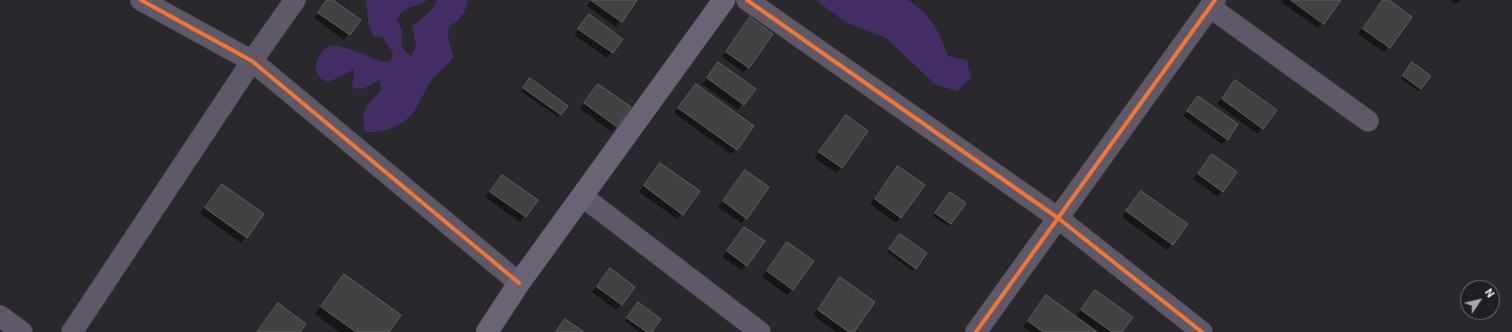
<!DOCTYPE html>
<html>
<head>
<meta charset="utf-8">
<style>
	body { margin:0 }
	#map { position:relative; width:1512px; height:332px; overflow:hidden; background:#2a282c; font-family:Roboto,sans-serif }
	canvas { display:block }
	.north { position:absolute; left:1460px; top:280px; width:40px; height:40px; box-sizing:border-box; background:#1f1e23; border:1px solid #717075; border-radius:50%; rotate:55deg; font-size:11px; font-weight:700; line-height:16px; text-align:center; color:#ecebef }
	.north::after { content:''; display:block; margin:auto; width:14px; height:18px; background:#a8a7ab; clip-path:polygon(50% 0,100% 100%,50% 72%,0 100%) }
</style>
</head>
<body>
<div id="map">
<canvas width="1512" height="332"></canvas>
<div class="north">N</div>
</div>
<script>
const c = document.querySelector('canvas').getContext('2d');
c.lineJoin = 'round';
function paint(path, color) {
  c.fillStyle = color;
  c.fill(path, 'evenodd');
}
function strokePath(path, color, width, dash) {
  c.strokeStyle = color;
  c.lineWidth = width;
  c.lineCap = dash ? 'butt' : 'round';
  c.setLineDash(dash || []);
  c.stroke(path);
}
paint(new Path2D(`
	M366,0H427C418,8 410,5 403,11C400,13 399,18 397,20L402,30L401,40L403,49L411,57L416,46L412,26C421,19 433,12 437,0H468L464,13L457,21L449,27L448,37L453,57C446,68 438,71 432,80C424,90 420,105 411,115C400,127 383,133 366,132C358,112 368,104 381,90L380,80L362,89L352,88L354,69L346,74L328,82L320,78L315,69C317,58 320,52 330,45C340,46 351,49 360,53C372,57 376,62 390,62L393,53L383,38L374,36L369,28Z
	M816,0H907C930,12 940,33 948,56L967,60L971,78L957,91L936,85L886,38L845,22Z`), '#432d64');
paint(new Path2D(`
	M328,0H331L359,20L344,40L314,18Z
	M591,0H636L616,27L587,6Z
	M1283,0H1340L1318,28L1281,2Z
	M1384,0H1387L1411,17L1384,52L1358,34Z
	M1450,0H1460L1456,4Z
	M589,16L622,39L607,58L574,35Z
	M750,19L748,67L743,72L722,57Z
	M718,64L754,89L738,110L702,84Z
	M1410,66L1421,88L1418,91L1401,79Z
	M1235,81L1263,128L1257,133L1217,104Z
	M527,82L566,106L558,117L521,91Z
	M598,85L617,126L611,131L580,109Z
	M696,85L736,149L731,154L674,113Z
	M1198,97L1227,139L1222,144L1183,116Z
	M846,116L867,131L841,168L836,173L815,158Z
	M1212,156L1222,191L1217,196L1193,179Z
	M661,164L682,214L677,219L639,192Z
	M898,167L901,217L896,223L870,204Z
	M745,171L746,218L741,223L718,207Z
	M502,176L536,200L520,222L485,197Z
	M222,185L263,214L241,243L200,213Z
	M1141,192L1172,244L1167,250L1122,217Z
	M948,196L965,203L948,226L933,216Z
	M744,228L747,265L741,270L722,257Z
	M900,235L915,268L913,271L887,252Z
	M787,243L793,289L787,295L762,277Z
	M610,270L634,287L616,310L592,292Z
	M344,276L388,332H339L315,314L338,283Z
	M840,278L853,332H836L813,315L835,284Z
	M1046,296L1076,317L1090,297L1121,332H1099L1096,330L1094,332H1031L1023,327Z
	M278,305L299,332H256L271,312Z
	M635,306L651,332H640L625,321Z`), '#0007');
const building = new Path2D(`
	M327,0H333L361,20L350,35L318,13Z
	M591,0H637L622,22Z
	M1291,0H1341L1324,24Z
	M1383,0H1389L1412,17L1390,48L1363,29Z
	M589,14L623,39L613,53L578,29Z
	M750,17L773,34L749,68L726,52Z
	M718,62L756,89L744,105L707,78Z
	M1412,62L1431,76L1421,89L1403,76Z
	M530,78L568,106L561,115L523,88Z
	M1235,80L1277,110L1263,129L1222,99Z
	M598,84L631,107L617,127L584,103Z
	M696,84L754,126L737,150L678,108Z
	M1198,96L1238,124L1228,140L1187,111Z
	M846,115L868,131L842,168L819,152Z
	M1212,154L1237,172L1223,192L1198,174Z
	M660,163L700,191L683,215L644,186Z
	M898,166L925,185L901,218L875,199Z
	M745,170L769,187L747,219L723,201Z
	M502,175L538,200L526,217L490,192Z
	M222,184L264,214L247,238L205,208Z
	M1141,191L1188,224L1173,245L1126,211Z
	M950,192L966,203L951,224L935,213Z
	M744,227L765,241L747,266L727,251Z
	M900,234L927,253L916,269L889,249Z
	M787,242L814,261L793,290L767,271Z
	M610,268L635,287L622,305L597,287Z
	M344,274L401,315L389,332H356L321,307Z
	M840,277L875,302L854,332H849L818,310Z
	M1095,290L1133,317L1122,332H1112L1081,310Z
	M1046,295L1096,331V332H1043L1028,321Z
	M638,302L661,319L652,332H647L627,318Z
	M278,303L306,324L300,332H257Z
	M565,319L584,332H556Z`);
paint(building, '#424144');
strokePath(building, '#5f5e61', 1);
const street = new Path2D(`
	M141,0L252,61L519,283
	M747,0L1058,218L1202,332
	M1210,7L1368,121
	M582,196L760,332
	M0,316L22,332
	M72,332L252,61L295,0
	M976,332L1215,0`);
const secondary = new Path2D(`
	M487,332L519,283L724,0`);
strokePath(street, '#454446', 22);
strokePath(secondary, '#454446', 23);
strokePath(street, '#5e5868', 21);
strokePath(secondary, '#6a6376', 22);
strokePath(new Path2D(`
	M141,0L252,61L519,283
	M747,0L1058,218L1202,332
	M976,332L1215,0`), '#f07635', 4);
</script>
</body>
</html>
